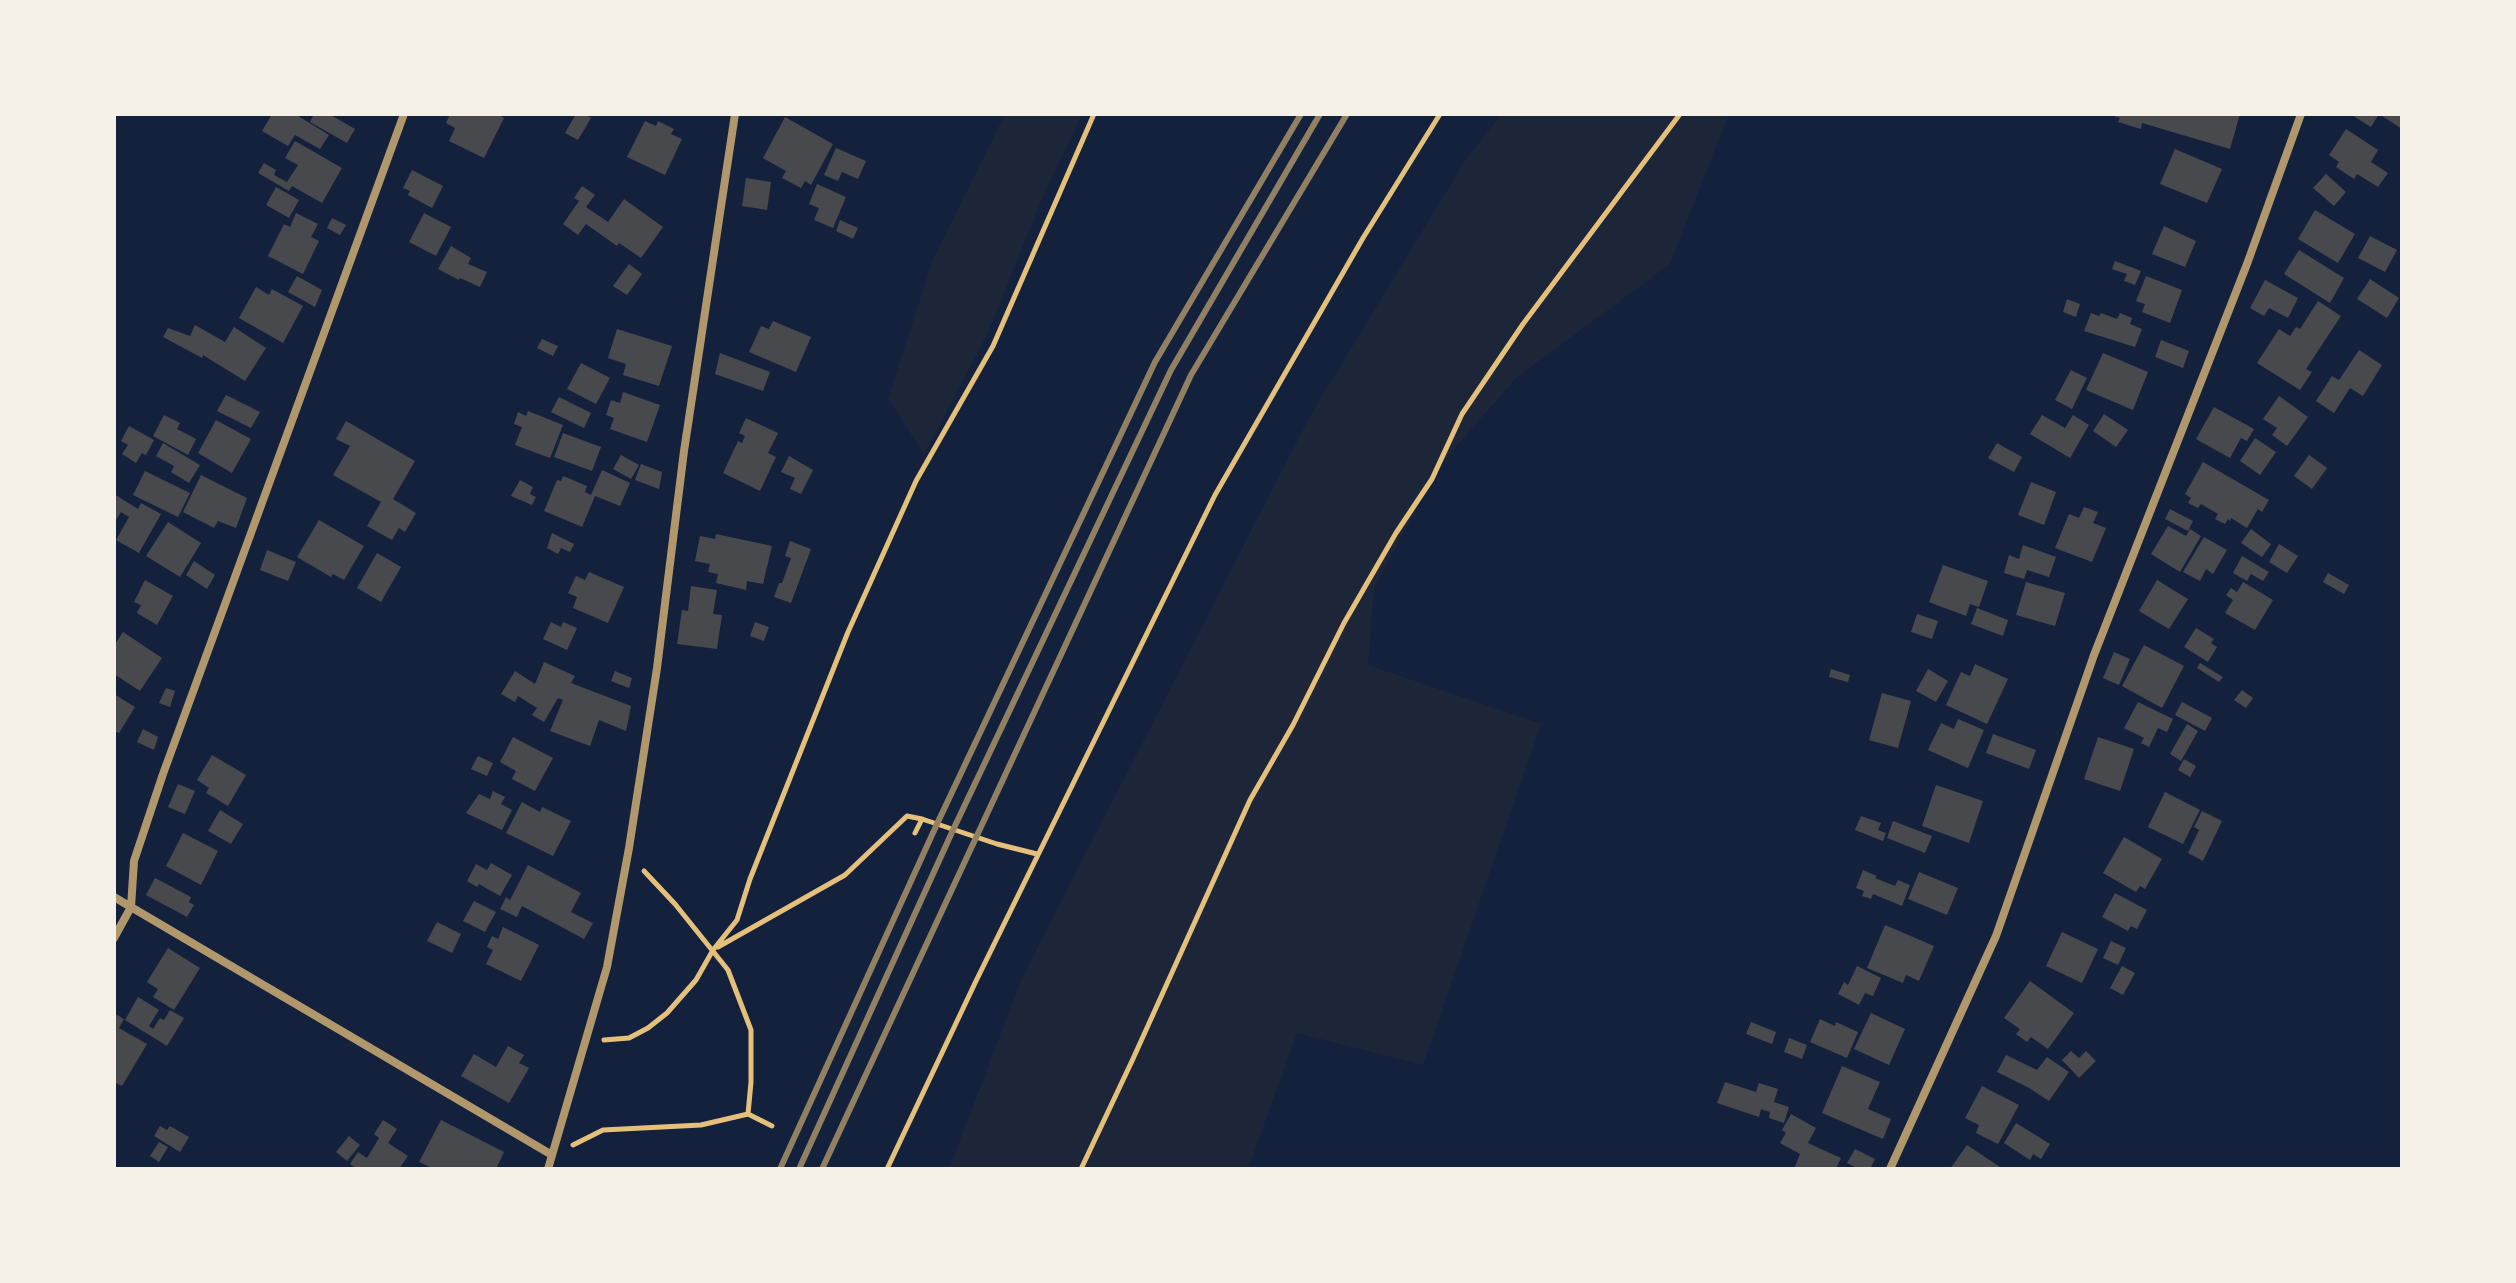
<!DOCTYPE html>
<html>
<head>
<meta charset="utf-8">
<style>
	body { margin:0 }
	#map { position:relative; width:2516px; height:1283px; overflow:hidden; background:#14213d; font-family:"Fira Sans",sans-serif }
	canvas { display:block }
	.frame { position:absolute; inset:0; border:116px solid #f6f1e7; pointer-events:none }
</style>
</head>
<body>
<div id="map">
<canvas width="2516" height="1283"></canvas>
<div class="frame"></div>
</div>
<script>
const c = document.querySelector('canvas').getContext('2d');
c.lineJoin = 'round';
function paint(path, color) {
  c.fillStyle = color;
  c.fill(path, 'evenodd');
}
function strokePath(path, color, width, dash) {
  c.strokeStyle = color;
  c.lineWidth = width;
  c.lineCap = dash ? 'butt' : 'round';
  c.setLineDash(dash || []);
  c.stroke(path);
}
paint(new Path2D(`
	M1005,114H1082L1041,201L987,335L924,454L888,399L933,259Z
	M1501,114H1729L1670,264L1516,378L1440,465L1374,588L1368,665L1541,724L1423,1065L1297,1033L1248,1169H949L1022,978L1310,416L1465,161Z`), '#1d2539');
paint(new Path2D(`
	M272,114H295L329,135L320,149L295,135L288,146L262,131Z
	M314,114H329L355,129L347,143L310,122Z
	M450,114H497L504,118L484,158L449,141L455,128L446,123Z
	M576,114H584L591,118L578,140L565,133Z
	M2108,114H2240L2230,149L2142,123L2141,129L2118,122L2120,118Z
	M2350,114H2379L2371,127Z
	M2384,114H2402V129L2382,116Z
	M785,117L833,144L811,185L805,181L801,188L782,178L786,171L763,158Z
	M645,121L656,126L658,121L674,129L671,134L682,139L665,175L627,157Z
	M2346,129L2378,150L2371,162L2388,173L2378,187L2357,174L2354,179L2336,167L2339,162L2329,155Z
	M295,141L342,168L322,203L292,186L289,191L258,173L264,163L276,170L274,175L287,182L298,165L285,158Z
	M836,148L866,161L858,179L842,172L838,181L824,175Z
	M2175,149L2222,169L2207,203L2160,184Z
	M412,170L443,186L432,208L408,195L410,191L403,188Z
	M2326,174L2346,192L2334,206L2313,188Z
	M746,178L771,182L767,210L742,206Z
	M817,184L846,197L833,228L814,220L819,208L809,204Z
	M582,186L595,195L586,207L608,222L624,199L663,227L641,258L619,243L617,246L586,224L578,235L563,224L579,201L574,198Z
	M276,187L299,200L289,218L266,205Z
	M2315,210L2355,234L2338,263L2298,239Z
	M296,213L318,224L311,237L319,241L303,274L268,256L284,224L290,227Z
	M424,213L451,227L436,256L409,242Z
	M332,218L346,225L340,235L327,228Z
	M840,220L858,228L853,239L836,231Z
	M2164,226L2196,241L2185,267L2152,254Z
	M2370,236L2397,250L2385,272L2358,258Z
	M451,246L471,258L468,264L487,272L480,287L460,278L459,280L438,269Z
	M2299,250L2344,278L2330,303L2284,274Z
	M2115,261L2141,271L2135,285L2124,281L2127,274L2112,269Z
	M629,264L642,274L627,295L613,286Z
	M297,276L322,290L315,307L288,292Z
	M2146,276L2182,290L2170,323L2142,312L2145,304L2136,301Z
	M2370,279L2399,298L2387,318L2357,299Z
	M2265,280L2298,298L2288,318L2269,308L2264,316L2250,308Z
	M256,287L269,295L272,289L303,306L283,343L239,318Z
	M2067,299L2080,304L2076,317L2063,312Z
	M2318,301L2341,316L2306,369L2312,372L2300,390L2257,363L2279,329L2290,336L2296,327L2300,329Z
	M2091,313L2099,316L2101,313L2117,319L2120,313L2132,318L2130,324L2142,329L2135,347L2084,331Z
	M773,321L811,337L796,372L749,352L761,326L769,329Z
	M195,325L225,342L234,327L266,348L245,381L203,355L202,358L163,337L168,328L190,336Z
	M617,329L672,346L659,386L623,375L626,364L608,358Z
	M542,339L558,346L553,356L537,348Z
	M2161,340L2189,351L2183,368L2155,357Z
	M2359,350L2382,365L2363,396L2350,388L2334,413L2316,401L2332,376L2339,380Z
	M720,353L770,372L763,391L715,374Z
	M2103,353L2148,372L2133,410L2086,390Z
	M581,363L610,378L596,404L567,389Z
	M2071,370L2087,378L2072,409L2055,400Z
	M623,392L660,405L647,442L610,429L614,418L606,415L611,400L620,403Z
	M226,395L260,412L251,428L217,411Z
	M2279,396L2308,417L2287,446L2272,435L2277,428L2263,419Z
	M559,397L591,413L584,428L551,412Z
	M2214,407L2254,429L2247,441L2241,438L2230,458L2196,439Z
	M528,411L563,425L550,458L515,445L522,427L514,424L518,412L526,416Z
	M2104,414L2128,430L2116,447L2093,431Z
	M164,415L180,423L177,429L196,439L188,455L153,436Z
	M2042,415L2065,428L2073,415L2089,425L2070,458L2030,434Z
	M746,418L778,433L768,453L776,457L760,491L723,473L738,441L742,443L745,436L739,433Z
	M216,420L251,439L232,473L198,453Z
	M346,421L415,461L393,499L416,513L405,532L399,528L392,540L367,526L381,502L333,475L350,446L336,439Z
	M129,426L154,440L146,455L142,453L136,463L122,454L128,445L121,441Z
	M563,433L601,447L592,471L554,457Z
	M2255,438L2276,452L2260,475L2240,461Z
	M163,443L200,465L189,483L171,472L174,466L156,456Z
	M1997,443L2022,457L2014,472L1988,458Z
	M621,455L639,465L631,479L613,469Z
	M2309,455L2327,468L2312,489L2294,476Z
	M789,456L813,470L801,494L790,489L795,478L781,472Z
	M2203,462L2269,500L2262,512L2258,509L2247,528L2231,518L2230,521L2228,519L2225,524L2215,519L2218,514L2201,504L2198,508L2188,503L2191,498L2185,494Z
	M641,464L662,472L659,489L635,480Z
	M602,470L630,483L620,506L595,496L582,527L544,511L557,480L561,481L563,476L587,486L585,492L591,495Z
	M145,471L190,493L178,517L133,495Z
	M201,475L247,498L236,528L218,521L214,528L183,512Z
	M520,480L533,487L530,494L536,497L532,505L511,496Z
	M2031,482L2056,492L2044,525L2018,515Z
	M114,494L138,509L141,503L161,514L139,553L116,540L129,517L121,512L114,523Z
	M2084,507L2098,512L2093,523L2106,528L2092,562L2055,548L2069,514L2079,518Z
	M2170,509L2193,521L2188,531L2165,519Z
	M319,520L364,546L344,580L333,574L331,577L297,557Z
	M168,522L201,543L180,577L146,556Z
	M2168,526L2186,536L2190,529L2201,536L2180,572L2151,554Z
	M2251,529L2271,544L2262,557L2241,543Z
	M552,533L574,544L570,552L561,548L558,554L547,548Z
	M716,534L772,546L763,584L747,581L746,590L716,583L718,574L708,572L710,564L695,561L700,536L715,539Z
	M2204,537L2227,550L2213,574L2206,569L2200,581L2183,572Z
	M790,541L811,549L791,603L774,597L779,583H782L791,558L785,556Z
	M2279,544L2298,556L2287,573L2269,562Z
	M2023,545L2056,557L2049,577L2027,570L2024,579L2004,573L2009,555L2019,559Z
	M267,550L296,562L288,581L260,570Z
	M377,553L401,567L381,602L357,588Z
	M2242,556L2269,572L2263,581L2251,574L2247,581L2233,573Z
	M194,561L215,575L207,589L186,575Z
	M1943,565L1988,581L1979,607L1970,604L1966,616L1929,602Z
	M589,572L624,587L608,623L573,608L577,597L568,593L576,576L585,580Z
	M2328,573L2349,585L2344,594L2323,582Z
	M145,580L173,596L157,625L137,613L141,605L134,602Z
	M2157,580L2188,599L2169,629L2139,611Z
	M2026,582L2065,593L2055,626L2016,615Z
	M2243,582L2273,600L2255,630L2225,613L2233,600L2226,595L2231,588L2237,592Z
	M691,586L717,590L713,614L722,615L717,649L677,644L682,610L688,611Z
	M1977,608L2008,620L2003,636L1971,624Z
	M1917,614L1938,621L1932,639L1911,632Z
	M551,622L561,627L563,622L577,628L567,650L543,639Z
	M755,622L769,627L764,641L750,636Z
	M2196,628L2214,639L2211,643L2217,647L2208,662L2184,647Z
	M123,632L162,658L140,691L114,674V646Z
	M2144,645L2184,666L2162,708L2122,686Z
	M2114,652L2130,659L2119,685L2103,678Z
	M544,662L575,676L571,683L631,706L626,731L599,720L590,746L550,731L563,700L558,698L544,722L532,715L537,708L518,696L515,702L501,694L515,671L535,684Z
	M2200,663L2223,677L2219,682L2197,668Z
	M1975,664L2008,679L1987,724L1946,705L1961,672L1970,676Z
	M1831,669L1850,675L1848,682L1829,677Z
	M1928,669L1948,681L1936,702L1916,691Z
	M615,671L632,678L629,688L611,681Z
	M166,688L175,691L170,707L159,703Z
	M2242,690L2253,698L2246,708L2234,700Z
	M1882,693L1911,701L1898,748L1869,740Z
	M114,694L135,707L119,733L114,731Z
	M2138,702L2173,719L2167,732L2158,728L2149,747L2141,743L2144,738L2124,728Z
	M2182,702L2212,718L2205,731L2175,715Z
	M1958,719L1984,730L1968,768L1928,750L1941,723L1954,729Z
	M2187,724L2198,731L2181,761L2170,754Z
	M143,729L158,737L154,750L137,742Z
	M1993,734L2036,750L2029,769L1986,753Z
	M513,737L553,758L535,791L512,779L516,771L500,762Z
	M2098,737L2134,749L2120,791L2084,779Z
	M212,755L246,775L228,806L206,793L209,788L197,780Z
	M478,756L493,763L487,776L471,769Z
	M2184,759L2196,766L2190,777L2178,770Z
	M178,784L195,791L185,814L168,807Z
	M1936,785L1983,801L1969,843L1922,826Z
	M493,791L505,797L501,804L512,810L502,830L466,813L479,794L490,799Z
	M2165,792L2200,810L2183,844L2148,827Z
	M522,802L540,812L542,807L571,821L553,856L506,833Z
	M220,810L243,824L231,844L208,831Z
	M2202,811L2222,821L2203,861L2188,853L2199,830L2194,827Z
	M1861,816L1881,823L1878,830L1886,833L1883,841L1855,830Z
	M1893,821L1932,836L1925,853L1887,838Z
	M183,833L218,851L201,885L166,866Z
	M2124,837L2162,859L2145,889L2140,886L2136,892L2103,873Z
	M491,863L512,875L500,896L479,884L477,887L467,881L476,864L487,870Z
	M528,865L581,893L571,912L593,923L584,939L522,906L517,917L500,909L506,897L510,900Z
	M1863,870L1877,876L1875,878L1895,886L1898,880L1910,885L1902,906L1873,894L1871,899L1862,896L1864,891L1856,888Z
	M1919,872L1958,888L1947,915L1908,899Z
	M155,878L191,897L189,902L194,905L187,917L146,895Z
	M2115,893L2147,910L2137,929L2131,926L2128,931L2102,917Z
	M474,901L496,912L485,932L463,921Z
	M437,922L461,934L452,953L427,941Z
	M1885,925L1934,946L1919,981L1906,975L1903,983L1867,968Z
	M503,927L539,945L521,981L486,964L493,950L487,947L492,936L498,939Z
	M2062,932L2098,949L2082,983L2046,966Z
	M2111,941L2126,948L2118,965L2103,958Z
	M168,948L200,968L174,1010L153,997L158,989L147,982Z
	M1857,966L1881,978L1873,996L1865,993L1859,1005L1838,994L1844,982L1848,985Z
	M2122,966L2135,973L2123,995L2110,988Z
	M2030,981L2074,1013L2048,1049L2031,1037L2027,1042L2016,1034L2020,1029L2004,1018Z
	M138,997L159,1010L149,1026L153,1029L160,1018L164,1020L170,1010L184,1018L167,1046L125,1020Z
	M114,1013L124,1019L119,1028L147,1044L122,1086L114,1082Z
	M1871,1013L1905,1029L1889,1065L1854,1049Z
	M1820,1019L1835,1026L1836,1022L1858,1032L1847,1058L1810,1042Z
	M1751,1022L1776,1032L1772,1044L1746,1034Z
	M1789,1038L1807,1045L1802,1059L1784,1052Z
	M508,1046L524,1055L519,1063L529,1068L509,1103L461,1076L474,1054L496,1067Z
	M2071,1051L2079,1058L2086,1051L2096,1061L2079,1078L2062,1060Z
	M2006,1055L2037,1070L2047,1057L2069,1072L2049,1101L2029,1088L1997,1072Z
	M1842,1066L1880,1082L1868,1109L1891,1119L1883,1139L1822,1113Z
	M1725,1082L1756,1092L1759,1083L1778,1089L1774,1102L1789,1107L1784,1123L1769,1118L1770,1112L1761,1109L1759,1117L1717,1103Z
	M1982,1086L2019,1105L1998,1144L1976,1133L1979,1125L1965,1118Z
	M1791,1114L1816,1128L1808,1143L1841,1158L1836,1169H1794L1800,1154L1780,1143L1786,1133L1782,1130Z
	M383,1120L397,1129L388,1143L408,1156L399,1169H367L363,1167L357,1169L350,1164L358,1152L367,1158L379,1138L374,1134Z
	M441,1120L504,1152L496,1169H434L419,1162Z
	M2016,1123L2050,1144L2041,1159L2033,1154L2030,1160L2004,1143Z
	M160,1126L167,1130L170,1126L189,1137L180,1152L154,1136Z
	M349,1136L360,1145L347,1161L336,1152Z
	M159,1142L168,1147L159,1162L150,1156Z
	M1967,1145L2003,1169H1950Z
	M1855,1149L1875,1159L1870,1169H1859L1847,1163Z`), '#48494c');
strokePath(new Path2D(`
	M915,833L922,819L997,844L1037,854
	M644,871L675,904L728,970L751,1030V1082L748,1114
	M718,947L845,875L907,816L922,819
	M604,1040L629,1038L648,1028L667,1013L696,980L713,950L737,920L750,879L848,632L916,481L993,346L1094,114
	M573,1145L603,1130L701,1125L748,1114L772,1126
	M887,1169L976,981L1215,495L1363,238L1440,114
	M1081,1169L1132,1061L1250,800L1293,725L1344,623L1396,533L1432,479L1462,414L1523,324L1680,114`), '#e5c07b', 5);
strokePath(new Path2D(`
	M114,897L552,1155
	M114,938L131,907L134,861L163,774L404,114
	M548,1169L607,967L629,848L657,668L684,451L735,114
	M1890,1169L1996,936L2094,655L2247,264L2301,114`), '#b1986c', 8);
strokePath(new Path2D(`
	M780,1169L937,824L1155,362L1301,114
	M799,1169L953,830L1171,370L1320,114
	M822,1169L1191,375L1347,114`), '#918062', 6);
</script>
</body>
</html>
